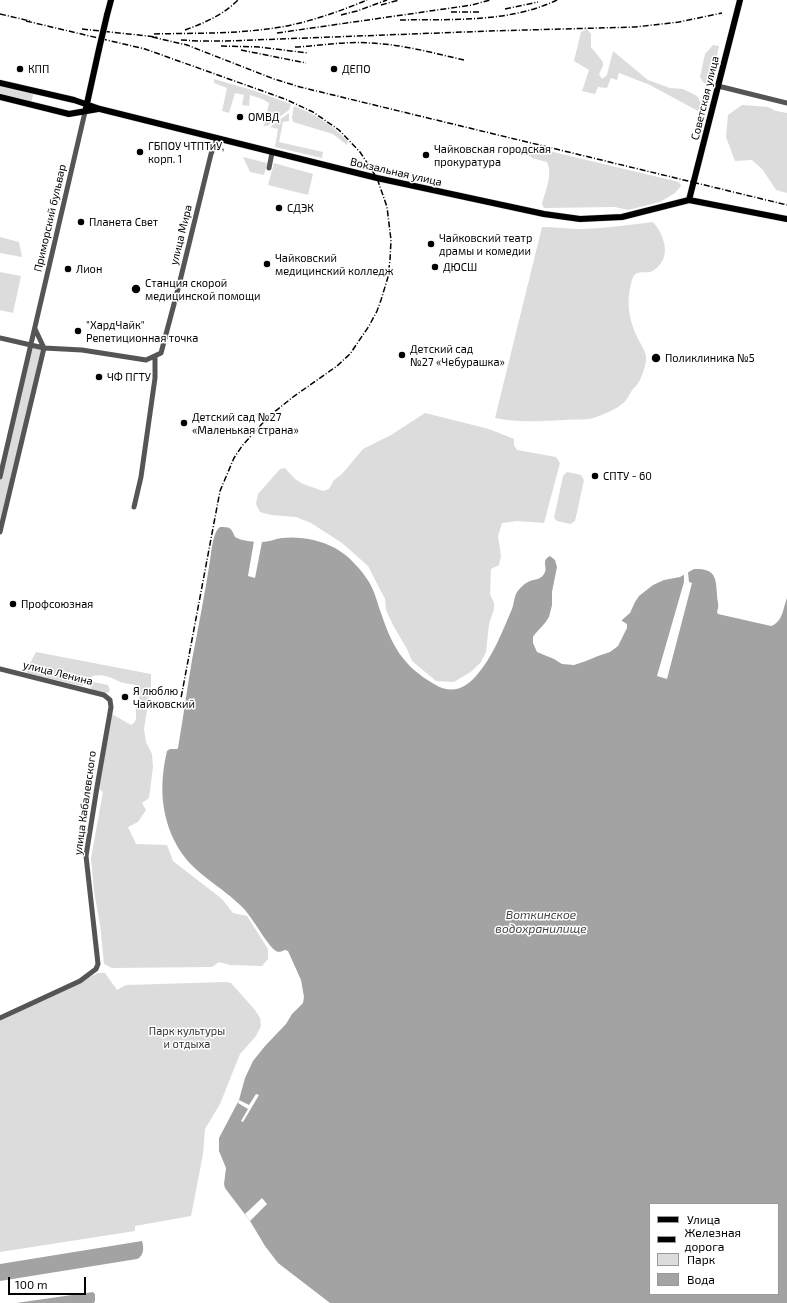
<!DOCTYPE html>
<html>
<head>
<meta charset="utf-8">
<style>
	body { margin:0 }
	#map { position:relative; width:787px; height:1303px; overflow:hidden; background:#fff; font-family:"Exo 2",sans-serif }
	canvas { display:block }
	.legend { position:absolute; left:649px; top:1203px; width:130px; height:92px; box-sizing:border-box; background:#fff; border:1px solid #999; margin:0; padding:5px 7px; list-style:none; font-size:12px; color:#000 }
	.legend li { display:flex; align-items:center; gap:8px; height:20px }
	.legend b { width:20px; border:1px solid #999 }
	.scale { position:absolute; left:8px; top:1277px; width:78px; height:18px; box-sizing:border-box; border:2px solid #000; border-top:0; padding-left:5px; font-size:12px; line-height:14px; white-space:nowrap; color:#000; -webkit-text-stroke:3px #fff; paint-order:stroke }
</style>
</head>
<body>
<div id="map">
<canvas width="787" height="1303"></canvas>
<ul class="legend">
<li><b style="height:5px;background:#000"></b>Улица</li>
<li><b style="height:5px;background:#000"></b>Железная дорога</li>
<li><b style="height:11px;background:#dcdcdc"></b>Парк</li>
<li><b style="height:11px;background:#a3a3a3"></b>Вода</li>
</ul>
<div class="scale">100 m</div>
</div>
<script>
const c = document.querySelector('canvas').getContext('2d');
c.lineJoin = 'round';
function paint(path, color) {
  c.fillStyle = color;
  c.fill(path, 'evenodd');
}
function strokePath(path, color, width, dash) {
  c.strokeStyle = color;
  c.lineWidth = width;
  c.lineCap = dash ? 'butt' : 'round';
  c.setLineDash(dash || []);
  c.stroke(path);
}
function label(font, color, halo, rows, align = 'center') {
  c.font = font + ' "Exo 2",sans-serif';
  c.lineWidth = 3;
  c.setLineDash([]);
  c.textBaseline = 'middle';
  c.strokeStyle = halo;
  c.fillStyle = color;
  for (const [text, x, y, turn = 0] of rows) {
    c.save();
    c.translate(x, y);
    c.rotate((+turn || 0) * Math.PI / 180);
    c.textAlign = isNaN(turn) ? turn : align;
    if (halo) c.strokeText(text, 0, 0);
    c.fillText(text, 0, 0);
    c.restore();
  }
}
paint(new Path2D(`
	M587,29L591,34V47L603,62V66L599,74L602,79L607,75L613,51L648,80L670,88L683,89L697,96L702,105L698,111L650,85L619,73L617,80L611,78L607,88L598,87L595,94L582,91L589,70L574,61L581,32Z
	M713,45L719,46L711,84L704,83L700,77L705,54Z
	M214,79L255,91L291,104L289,110L267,126H264L269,103L262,99L250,95L249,106L242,105L244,95L235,93L229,113L222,111L227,88L214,83Z
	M0,84L34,92L31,103L0,96Z
	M742,105L768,107L776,111L787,113V193L776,190L763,170L752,160L735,161L726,137L728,115Z
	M294,106C315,114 332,125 348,141L347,145L333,134L293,122L292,117Z
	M289,113V121L283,122L279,142L323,152L322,158L275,147L278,129L270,127Z
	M532,147L679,182L681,186L675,193L660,202L628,210L615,207L544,208L542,204C545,192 553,175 547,162L532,158L529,155V150Z
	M243,157L267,163L264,175L250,172Z
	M274,163L313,174L308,195L268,185Z
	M653,222C665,236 672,258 654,270C649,274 642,271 637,273C633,275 632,280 631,284C626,302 629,320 637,337C640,343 645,350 646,356C647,363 642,376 639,382C637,385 635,387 633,389C629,394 627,401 622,404C617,409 596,418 589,419C581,420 573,419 565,420C542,421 517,423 495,418L542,227C555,227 569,229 582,229C606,228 629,225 653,222Z
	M0,237L19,242L22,257L0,253Z
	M0,272L21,276L13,313L0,310Z
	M32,345L44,348L0,532V477Z
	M425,413L489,429L514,439V445L517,450L556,457L560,463L544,523L517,521L502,523L498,536L501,556L499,565L491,569L490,594L494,603V609L489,624L486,652L481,662L472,671L454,682L436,681L412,661L407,649L394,627L386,610L385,599L368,566L342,543L311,523L296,517L271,515L260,512L256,504L258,494L280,469L285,468L295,479L303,484L323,491L329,489L334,480L342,474L363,449L391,435Z
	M567,472L581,475L584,480L575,521L570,524L557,521L554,518L563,476Z
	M36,652L151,674V686L144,729L146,742L152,754L153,767L149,798L142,803L146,810L138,822L128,827L136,844L167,845L173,861L222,899L233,913L247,916L268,949V959L262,966L230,965L219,962L212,967L112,968L104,964L100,924L94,892L91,858L103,792L99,789L112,714L131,725L134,723L136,719V708L139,699V686C133,684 127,684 120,682C117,681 115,679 112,678C99,673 89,674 82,686L27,673V669Z
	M94,682L108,685L110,690L108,693L92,690L89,686Z
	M98,973H105L117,990L126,985L226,982L231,983L255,1010L260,1018L261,1026L256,1036L240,1054L220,1104L205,1129L203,1154L191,1216L135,1226V1231L0,1252V1021Z`), '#dcdcdc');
paint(new Path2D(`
	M220,527C231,527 231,528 235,537C241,541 254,542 262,542C268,542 275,539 282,538C300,536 320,540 335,548C349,556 361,569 369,582C375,592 377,602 381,613C392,646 403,666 434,684C450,694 464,690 476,676C493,657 502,632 512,609C514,604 514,597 517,592C520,588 524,584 528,582C533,579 541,580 544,574C549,567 540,561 550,556L555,560L557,567L552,592V605L549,617L545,623L535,634L533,637V643L537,652L554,659L562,664L574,665L586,661L598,656L610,652L618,646L627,628V624L622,621V620L630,613L635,602L639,596L653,585L664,580L680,577L694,569C715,568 716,577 717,594C717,603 720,603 717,612L718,614L771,626C783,622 783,608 787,598V1303H330L278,1263L265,1246L250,1221L225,1188L224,1184L226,1168L219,1151V1138L239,1100L245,1078L253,1061L265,1046L286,1024L292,1014L303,1003L304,997L301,980L288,951L285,950C282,951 279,953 276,951C268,946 253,919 245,910C221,884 190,874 174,840C160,811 160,781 167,751L170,749H177L178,748C183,719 187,689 192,660C198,629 204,598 209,567C211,558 212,532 220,527ZM650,1204H778V1294H650Z
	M142,1241C144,1248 144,1256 137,1259L0,1281V1264Z
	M93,1292L95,1294V1301L94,1303H16Z`), '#a3a3a3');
paint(new Path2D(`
	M254,541L262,542L255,578L248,576Z
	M688,572L689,582L692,583L667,679L657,676L684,582V574Z
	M256,1094L259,1095L243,1122L241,1121L248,1109L238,1103L239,1100L249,1105Z
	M262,1198L267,1204L250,1221L245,1214Z`), '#fff');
const major = new Path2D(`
	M107,15L111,0
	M0,83L74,100L100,109L377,178L544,214L580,219L622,217L689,200L787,219
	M0,97L69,114L98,109
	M86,108L99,49
	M689,200L740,0`);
strokePath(major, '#dbdbdb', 7);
strokePath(new Path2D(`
	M718,86L787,103
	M269,168L272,153
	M0,338L44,348L82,350L146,360L161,353L178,289L211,154L217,139
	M0,477L85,112
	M134,507L141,477L155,378V356
	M0,532L44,348L35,329
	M0,669L104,695L110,700L111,707L97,787L86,856L98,964L96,969L80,981L0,1018`), '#555', 5);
strokePath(major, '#000', 6);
strokePath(new Path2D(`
	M381,5L399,0
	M505,9L538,2
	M451,12H479
	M0,14L30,21
	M341,15L357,11L387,0
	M400,20C452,19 509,23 557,0
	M26,21L145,49L285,99L313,112L339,130L360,152L377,178L387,207L391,240L390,260L388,277L381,300L377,311L369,326L350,354L337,366L293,397L268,417L242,446L234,458L220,491L181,698
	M82,29L157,37
	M185,30C204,23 223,15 238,0
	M277,33L472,5L490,0
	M154,34C192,33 230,34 267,29C298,26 339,12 367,0
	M152,37L187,45L274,79L300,87L787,205
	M181,40L198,41H227L490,31L635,27L679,22L722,13
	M221,46L259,47L308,53
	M295,47C320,46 345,41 369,43C401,44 433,53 464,60
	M241,50L306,63`), '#000', 1.5, [6, 2, 1, 2]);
const majorBridge = new Path2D(`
	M99,49L107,15`);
strokePath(majorBridge, '#dbdbdb', 7, []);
strokePath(majorBridge, '#000', 6);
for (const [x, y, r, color] of [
	[20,69,4,"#000"],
	[334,69,4,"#000"],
	[240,117,4,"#000"],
	[140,152,4,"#000"],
	[426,155,4,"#000"],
	[279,208,4,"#000"],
	[81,222,4,"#000"],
	[431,244,4,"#000"],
	[267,264,4,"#000"],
	[435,267,4,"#000"],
	[68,269,4,"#000"],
	[136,289,5,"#000"],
	[78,331,4,"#000"],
	[402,355,4,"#000"],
	[656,358,5,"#000"],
	[99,377,4,"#000"],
	[184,423,4,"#000"],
	[595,476,4,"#000"],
	[13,604,4,"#000"],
	[125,697,4,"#000"]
]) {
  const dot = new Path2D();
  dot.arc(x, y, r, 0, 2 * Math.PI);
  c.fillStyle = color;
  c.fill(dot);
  strokePath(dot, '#fff', 1.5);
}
label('11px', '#000', '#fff', [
	["КПП",28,69],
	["ДЕПО",342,69],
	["ОМВД",248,117],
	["ГБПОУ ЧТПТиУ,",148,146],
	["корп. 1",148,159],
	["Чайковская городская",434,149],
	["прокуратура",434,162],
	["СДЭК",287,208],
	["Планета Свет",89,222],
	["Чайковский театр",439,238],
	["драмы и комедии",439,251],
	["Чайковский",275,258],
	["медицинский колледж",275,271],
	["ДЮСШ",443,267],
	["Лион",76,269],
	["Станция скорой",145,283],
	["медицинской помощи",145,296],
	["\"ХардЧайк\"",86,325],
	["Репетиционная точка",86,338],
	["Детский сад",410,349],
	["№27 «Чебурашка»",410,362],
	["Поликлиника №5",665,358],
	["ЧФ ПГТУ",107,377],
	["Детский сад №27",192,417],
	["«Маленькая страна»",192,430],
	["СПТУ - 60",603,476],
	["Профсоюзная",21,604],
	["Я люблю",133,691],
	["Чайковский",133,704]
], 'left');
label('11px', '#000', '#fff', [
	["Советская улица",705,98,-76],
	["Вокзальная улица",396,172,13],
	["Приморский бульвар",50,218,-77],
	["улица Мира",181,235,-76],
	["улица Ленина",58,673,14],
	["улица Кабалевского",85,803,-82]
]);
label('11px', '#333', '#fff', [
	["Парк культуры",187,1031],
	["и отдыха",187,1044]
]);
label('italic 12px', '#444', '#fff', [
	["Воткинское",541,915],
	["водохранилище",541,929]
]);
</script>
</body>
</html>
